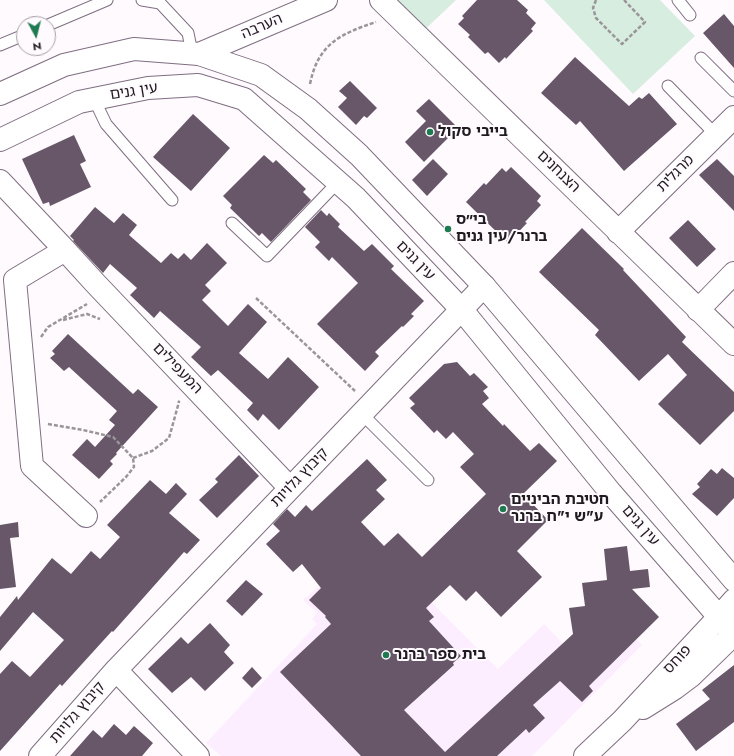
<!DOCTYPE html>
<html>
<head>
<meta charset="utf-8">
<style>
	body { margin:0 }
	#map { position:relative; width:734px; height:756px; overflow:hidden; background:#fefafe; font-family:Jost,sans-serif }
	canvas { display:block }
	.north { position:absolute; left:16px; top:16px; width:40px; height:40px; box-sizing:border-box; background:#fefafe; border:1px solid #a5a0a6; border-radius:50%; rotate:173deg; font-size:11px; font-weight:700; line-height:16px; text-align:center; color:#201a21 }
	.north::after { content:''; display:block; margin:auto; width:14px; height:18px; background:#1e7b51; clip-path:polygon(50% 0,100% 100%,50% 72%,0 100%) }
</style>
</head>
<body>
<div id="map">
<canvas width="734" height="756"></canvas>
<div class="north">N</div>
</div>
<script>
const c = document.querySelector('canvas').getContext('2d');
c.lineJoin = 'round';
function paint(path, color) {
  c.fillStyle = color;
  c.fill(path, 'evenodd');
}
function strokePath(path, color, width, dash) {
  c.strokeStyle = color;
  c.lineWidth = width;
  c.lineCap = dash ? 'butt' : 'round';
  c.setLineDash(dash || []);
  c.stroke(path);
}
function label(font, color, halo, rows, align = 'center') {
  c.font = font + ' Jost,"Noto Sans Hebrew",sans-serif';
  c.lineWidth = 4;
  c.setLineDash([]);
  c.textBaseline = 'middle';
  c.strokeStyle = halo;
  c.fillStyle = color;
  for (const [text, x, y, turn = 0] of rows) {
    c.save();
    c.translate(x, y);
    c.rotate((+turn || 0) * Math.PI / 180);
    c.textAlign = isNaN(turn) ? turn : align;
    if (halo) c.strokeText(text, 0, 0);
    c.fillText(text, 0, 0);
    c.restore();
  }
}
paint(new Path2D(`
	M348,562L407,578L498,669L544,624L583,664L623,626L642,645L532,756H221L206,743L317,624L312,619L317,613L303,600Z`), '#fdeeff');
paint(new Path2D(`
	M381,0H456L418,36Z
	M544,0H660L695,36L633,94Z`), '#d7ede0');
paint(new Path2D(`
	M477,0H517L528,10L526,13L536,23L531,29L533,31L506,59L505,57L499,63L488,52L485,54L468,37L470,35L458,24L464,18L462,16Z
	M724,14L734,26V68L703,33Z
	M575,57L629,106L639,97L642,99L649,93L677,124L624,171L580,121L576,125L541,93Z
	M350,81L377,108L367,118L364,116L356,125L338,107L347,98L339,91Z
	M429,99L458,128L424,162L405,142L426,121L416,111Z
	M193,114L230,148L191,191L153,157Z
	M74,135L86,161L80,164L91,187L50,206L49,202L43,204L22,159Z
	M264,155L273,163L276,160L306,189L303,192L311,200L271,242L262,233L259,236L230,208L232,205L223,196Z
	M433,159L448,174L427,196L412,180Z
	M717,159L734,176V211L699,175Z
	M511,167L541,196L537,201L541,205L525,222L527,223L508,243L466,202L484,183L486,185L502,168L506,172Z
	M95,207L114,223L123,213L137,225L129,235L161,263L171,253L178,259L184,253L191,260L207,243L227,263L205,285L211,291L202,300L228,326L248,304L267,322L239,353L268,379L288,357L319,387L279,430L263,414L258,421L247,410L253,403L218,370L211,376L191,357L201,347L160,311L154,318L130,295L137,288L110,264L103,273L73,241L74,240L70,236Z
	M321,210L327,216L329,213L340,224L338,227L364,251L372,244L394,266L391,269L424,301L411,314L414,316L403,327L402,326L375,352L379,356L365,371L317,324L358,283L332,257L329,261L315,247L320,242L305,227Z
	M688,220L716,249L697,267L669,238Z
	M582,228L624,269L623,270L686,337L682,342L734,392V411L700,445L658,404L687,375L668,354L639,381L595,335L599,330L539,272Z
	M68,334L133,394L138,389L158,407L116,453L117,454L110,461L113,464L99,479L72,455L87,439L95,447L115,425L109,420L117,411L69,367L64,371L50,358L55,354L52,351Z
	M457,362L470,376L474,373L488,387L483,391L489,398L482,404L503,426L504,424L530,451L539,443L557,461L523,494L548,520L517,551L542,577L501,617L476,591L466,601L450,585L426,608L434,617L429,621L461,656L453,663L454,665L404,710L445,752L573,634L569,608L585,606L582,583L607,580L604,549L627,546L630,571L648,569L650,587L632,589L659,617L589,686L593,691L582,702L560,681L533,705L545,718L529,733L526,729L497,756H361L280,672L331,624L325,617L326,616L309,600L321,588L302,564L293,572L266,544L280,531L273,524L287,509L295,517L306,505L312,511L367,459L387,480L376,490L385,499L361,522L384,546L398,533L422,557L486,494L460,467L474,454L453,432L446,439L437,430L434,433L410,408L415,404L409,398L444,364Z
	M239,455L259,476L217,518L199,500L218,482L215,479Z
	M722,468L734,478V498L717,516L692,494L700,487L697,484L711,469L717,474Z
	M150,480L166,494L176,483L187,494L169,513L200,540L187,554L184,552L113,632L112,631L62,686L60,684L0,751V674L12,661L30,677L64,640L33,612L0,651V617L17,596L18,600L52,558L71,574L91,551L100,559L120,537L107,525Z
	M18,522L19,537L10,538L16,587L0,589V525Z
	M246,580L263,594L242,616L226,601Z
	M210,623L230,645L224,652L234,663L205,691L191,677L172,693L148,669L181,637L188,644Z
	M734,665V722L696,751L676,724L710,699L702,690Z
	M252,667L262,678L252,688L242,678Z
	M114,724L126,735L134,726L153,743L142,756H70L93,730L102,738Z`), '#675769');
const service = new Path2D(`
	M142,0L160,3L188,33L192,53
	M678,0L690,15
	M48,25L107,0
	M0,45L24,35
	M701,58L734,91
	M668,86L716,135
	M94,99L106,124L172,200
	M232,223L267,256L338,182
	M362,414L428,480`);
const minor = new Path2D(`
	M381,0L734,344
	M199,54L326,0
	M0,181L65,250L96,284L290,488
	M618,232L734,117
	M65,250L15,280L32,466L86,516
	M698,310L734,273
	M116,670L198,756
	M643,708L675,688L691,676L733,635
	M40,756L116,670L484,286
	M585,756L622,721L719,617`);
const secondary = new Path2D(`
	M0,94L64,65L134,49L199,54L261,75L308,109L359,155L484,286L734,580
	M0,140L79,102L148,88L198,85L244,99L356,198L462,310L611,493L734,634
	M719,617L734,600`);
strokePath(service, '#7f6e81', 13);
strokePath(minor, '#7f6e81', 24);
strokePath(secondary, '#7f6e81', 24);
strokePath(new Path2D(`
	M596,0L593,8L596,18L622,44L645,22L624,0
	M310,84C318,44 340,34 376,22
	M256,298L355,391
	M63,320L87,314L100,319
	M41,337L48,327L87,304
	M48,424L83,430L113,437L133,458L134,467L126,477L100,502
	M133,458L152,451L169,438L179,402L178,401`), '#9a959a', 2.5, [4, 2]);
strokePath(service, '#fff', 11);
strokePath(minor, '#fff', 22);
strokePath(secondary, '#fff', 22);
for (const [x, y, r, color] of [
	[430,132,4,"#1e7b51"],
	[448,229,4,"#1e7b51"],
	[503,509,4,"#1e7b51"],
	[386,655,4,"#1e7b51"]
]) {
  const dot = new Path2D();
  dot.arc(x, y, r, 0, 2 * Math.PI);
  c.fillStyle = color;
  c.fill(dot);
  strokePath(dot, '#fefafe', 1.5);
}
label('15px', '#201a21', '#fefafe', [
	["הערבה",262,27,-23],
	["עין גנים",134,92,-9],
	["הצנחנים",558,172,44],
	["מרגלית",676,174,-45],
	["עין גנים",415,261,46],
	["המעפילים",177,369,46],
	["קיבוץ גלויות",300,478,-46],
	["עין גנים",640,526,49],
	["פוחס",678,660,-47],
	["קיבוץ גלויות",78,713,-49]
]);
label('bold 15px', '#201a21', '#fefafe', [
	["בייבי סקול",438,132],
	["בי״ס",456,220],
	["ברנר/עין גנים",456,237],
	["חטיבת הביניים",511,500],
	["ע\"ש י\"ח ברנר",511,517],
	["בית ספר ברנר",394,655]
], 'left');
</script>
</body>
</html>
